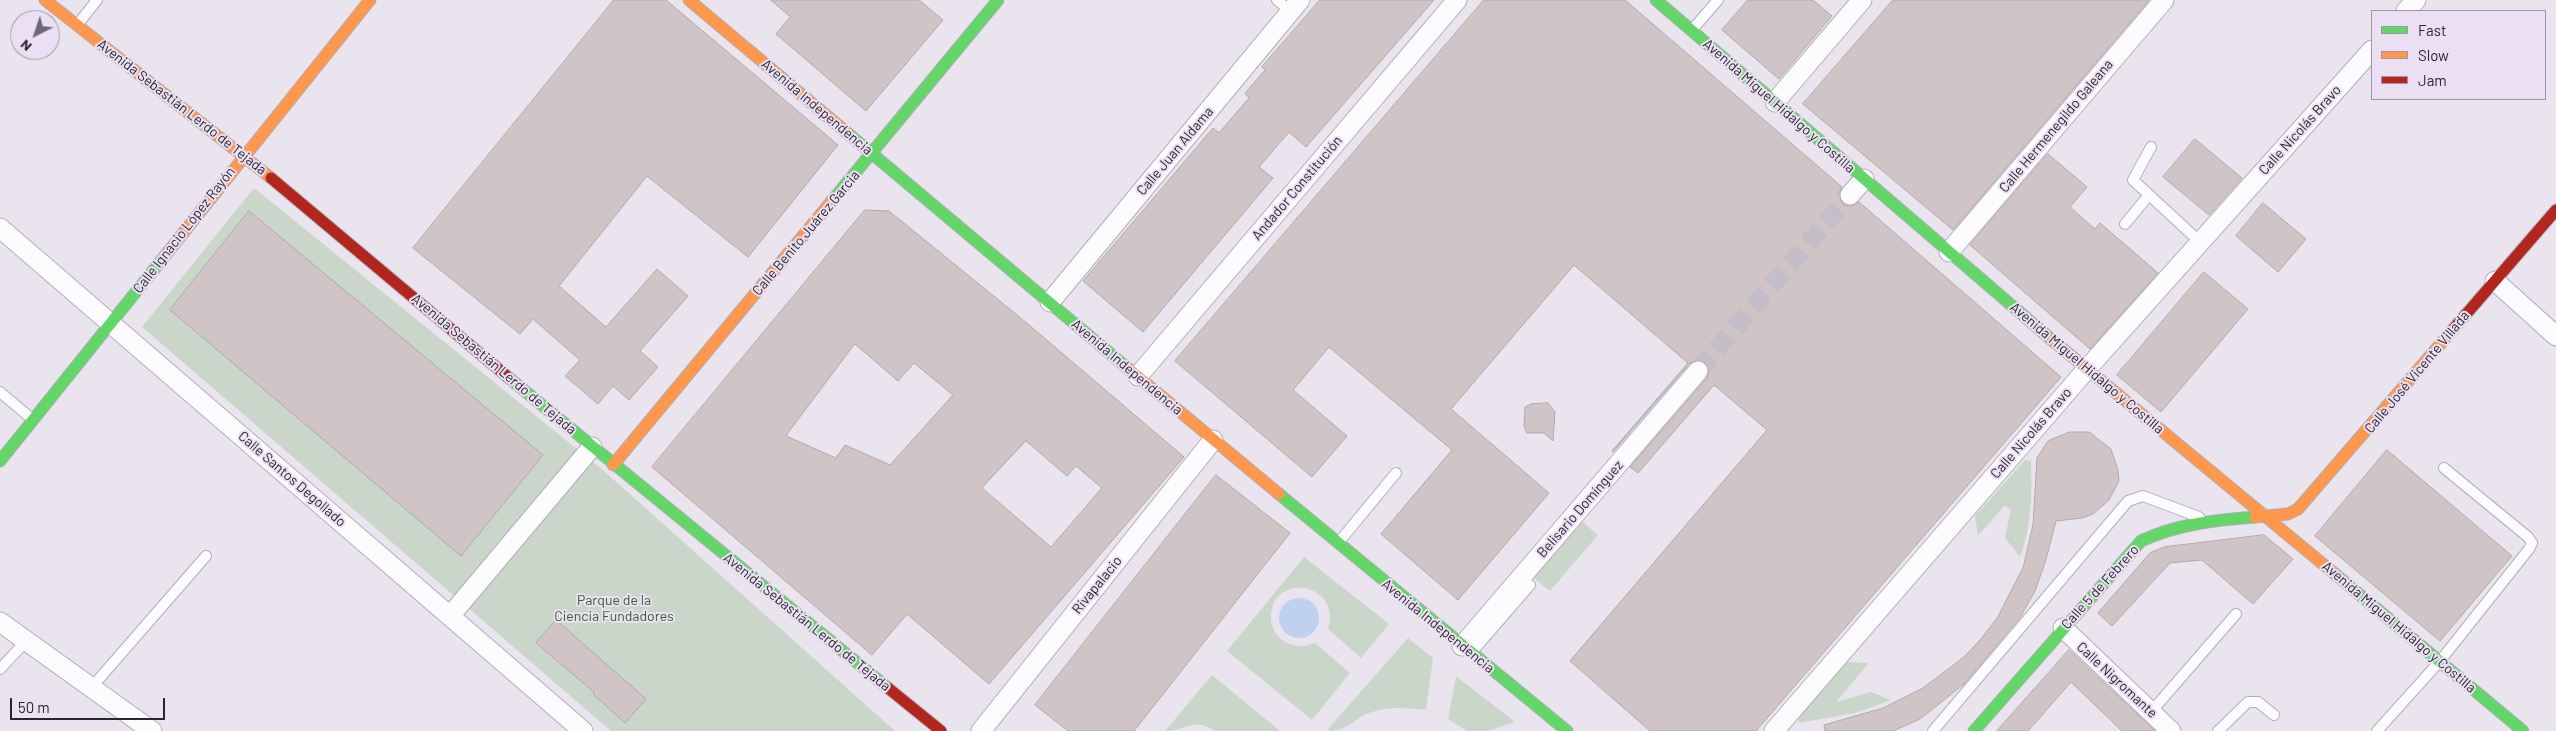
<!DOCTYPE html>
<html>
<head>
<meta charset="utf-8">
<style>
	body { margin:0 }
	#map { position:relative; width:2556px; height:731px; overflow:hidden; background:#eae4ef; font-family:Barlow,sans-serif }
	canvas { display:block }
	.legend { position:absolute; left:2371px; top:10px; width:175px; height:90px; box-sizing:border-box; background:#ebe0f3; border:1px solid #9e96a4; margin:0; padding:6px 9px; list-style:none; font-size:15px; color:#2a262d }
	.legend li { display:flex; align-items:center; gap:10px; height:25px }
	.legend b { width:25px; border:1px solid #9e96a4 }
	.north { position:absolute; left:10px; top:10px; width:50px; height:50px; box-sizing:border-box; background:#ebe0f3; border:1px solid #9e96a4; border-radius:50%; rotate:221deg; font-size:14px; font-weight:700; line-height:20px; text-align:center; color:#2a262d }
	.north::after { content:''; display:block; margin:auto; width:18px; height:22px; background:#6d6871; clip-path:polygon(50% 0,100% 100%,50% 72%,0 100%) }
	.scale { position:absolute; left:10px; top:698px; width:155px; height:22px; box-sizing:border-box; border:2px solid #2a262d; border-top:0; padding-left:6px; font-size:15px; line-height:18px; white-space:nowrap; color:#2a262d; -webkit-text-stroke:4px #ebe0f3; paint-order:stroke }
</style>
</head>
<body>
<div id="map">
<canvas width="2556" height="731"></canvas>
<ul class="legend">
<li><b style="height:6px;background:#63d668"></b>Fast</li>
<li><b style="height:6px;background:#ff974d"></b>Slow</li>
<li><b style="height:6px;background:#b3261e"></b>Jam</li>
</ul>
<div class="north">N</div>
<div class="scale">50 m</div>
</div>
<script>
const c = document.querySelector('canvas').getContext('2d');
c.lineJoin = 'round';
function paint(path, color) {
  c.fillStyle = color;
  c.fill(path, 'evenodd');
}
function strokePath(path, color, width, dash) {
  c.strokeStyle = color;
  c.lineWidth = width;
  c.lineCap = dash ? 'butt' : 'round';
  c.setLineDash(dash || []);
  c.stroke(path);
}
function label(font, color, halo, rows, align = 'center') {
  c.font = font + ' Barlow,sans-serif';
  c.lineWidth = 4;
  c.setLineDash([]);
  c.textBaseline = 'middle';
  c.strokeStyle = halo;
  c.fillStyle = color;
  for (const [text, x, y, turn = 0] of rows) {
    c.save();
    c.translate(x, y);
    c.rotate((+turn || 0) * Math.PI / 180);
    c.textAlign = isNaN(turn) ? turn : align;
    if (halo) c.strokeText(text, 0, 0);
    c.fillText(text, 0, 0);
    c.restore();
  }
}
paint(new Path2D(`
	M254,188L604,471L895,731H611L142,327Z
	M2025,460L2031,461C2032,495 2032,525 2020,557L2005,538L2011,509L2004,506L1978,536L1975,516Z
	M1579,519L1598,535L1550,591L1530,575Z
	M1304,557L1389,624L1361,658L1328,629C1342,583 1273,571 1271,616C1270,624 1275,634 1282,640C1292,647 1303,648 1315,643L1350,673L1312,720L1227,651Z
	M1408,638L1433,658L1426,710C1408,708 1390,706 1372,712C1355,717 1348,731 1330,731L1328,729Z
	M1846,662L1869,663L1836,702L1871,692L1891,700L1855,713L1799,723L1798,718Z
	M1212,675L1280,731H1214C1196,717 1184,731 1165,731Z
	M1456,676L1515,722L1487,731H1467L1448,719Z`), '#cad6c9');
paint(new Path2D(`
	M1279 618a20 20 0 1 1 40 0a20 20 0 1 1-40 0Z`), '#bed2f0');
const building = new Path2D(`
	M614,0H666L838,145L748,257L647,176L559,286L606,327L657,269L688,296L640,351L658,367L629,400L613,386L598,404L565,376L580,360L533,319L520,334L413,248Z
	M771,0H919L943,20L866,111L776,34L790,17Z
	M1320,0H1434L1306,147L1289,132L1259,167L1273,178L1143,332L1083,281L1213,128L1219,133L1249,98L1245,93L1265,70L1262,67Z
	M1484,0H1625L1842,187L1839,193L1842,203L1848,206L1859,202L2061,377L1756,731H1650L1570,661L1767,430L1714,385L1638,473L1630,467L1707,378L1709,368L1701,360L1690,363L1613,452L1612,451L1688,363L1574,265L1451,409L1549,493L1458,600L1381,534L1452,450L1329,347L1293,390L1347,436L1312,477L1175,361Z
	M1748,0H1813L1832,16L1779,79L1722,30Z
	M1893,0H2149L1953,230L1803,104Z
	M2195,139L2242,178L2209,215L2163,177Z
	M2048,154L2087,187L2070,207L2095,229L2100,223L2158,273L2090,349L1970,245Z
	M2263,203L2306,239L2278,272L2236,236Z
	M865,210L889,211L1022,319L1184,457L989,684L907,614L872,655L652,467ZM855,344L898,381L914,363L953,395L890,465L845,445L836,458L786,436ZM1026,441L1067,476L1076,466L1102,488L1051,547L982,488Z
	M249,211L543,455L461,556L170,310Z
	M2204,272L2248,309L2161,412L2117,375Z
	M1548,403L1555,412L1553,441L1544,433H1527L1524,426L1525,407L1531,404Z
	M2070,432H2089L2111,449L2118,470L2119,481L2109,500L2093,514L2082,518L2056,521L2045,563L2035,591L2021,616L1964,684L1920,719L1893,731H1825L1824,725L1883,708L1923,688L1964,657L1981,639L1997,618L2023,568L2033,525L2037,458L2048,441Z
	M2387,450L2512,556L2440,641L2315,536Z
	M1216,475L1290,533L1134,731H1068L1035,705Z
	M2264,535L2293,559L2253,604L2202,560L2170,563L2112,626L2098,613L2150,553L2164,547Z
	M556,620L646,699L625,723L593,694L594,692L536,643Z
	M2069,650L2155,731H2122L2071,682L2028,731H1997Z`);
paint(building, '#d1c4c6');
strokePath(building, '#afa9ac', 1);
strokePath(new Path2D(`
	M1698,371L1850,195`), '#c4bec8', 19, [19, 9]);
const lane = new Path2D(`
	M1277,0L1290,11
	M78,24L97,0
	M1692,30L1718,0
	M2151,147L2133,180L2200,242
	M2125,224L2149,195
	M0,392L32,419
	M1339,542L1396,473
	M1472,652L1530,585
	M0,669L27,640
	M92,687L206,556
	M2151,712L2236,614
	M1933,731L2128,501L2143,496L2199,517
	M2218,731L2248,702H2258L2274,715
	M2377,731L2440,661L2529,549L2532,543L2528,537L2444,468`);
const street = new Path2D(`
	M2406,11L2416,0
	M1775,102L1862,0
	M1850,195L1864,179
	M0,228L583,731
	M1949,252L2164,0
	M2495,281L2556,336
	M1050,302L1300,0
	M1138,376L1457,0
	M450,616L592,447
	M0,622L152,731
	M2063,628L2171,731
	M1462,646L1698,371
	M981,731L1213,440
	M1774,731L2086,370L2372,50`);
const fast = new Path2D(`
	M1656,0L2052,340
	M845,131L1125,366
	M831,202L998,0
	M509,378L888,688
	M0,461L168,252
	M1279,494L1567,731
	M2335,574L2523,731
	M1974,731L2141,541C2177,524 2216,520 2255,517`);
const slow = new Path2D(`
	M45,0L271,178
	M689,0L845,131
	M168,252L370,0
	M2052,340L2335,574
	M1125,366L1279,494
	M613,465L831,202
	M2255,517L2288,514L2298,509L2449,334`);
const jam = new Path2D(`
	M271,178L509,378
	M2449,334L2556,210
	M888,688L941,731`);
strokePath(lane, '#b2aeb6', 12);
strokePath(street, '#b2aeb6', 21);
strokePath(fast, '#b2aeb6', 13);
strokePath(slow, '#b2aeb6', 13);
strokePath(jam, '#b2aeb6', 13);
strokePath(lane, '#fcfbfd', 10);
strokePath(street, '#fcfbfd', 19);
strokePath(fast, '#63d668', 11);
strokePath(slow, '#ff974d', 11);
strokePath(jam, '#b3261e', 11);
label('14px', '#2a262d', '#ebe0f3', [
	["Avenida Miguel Hidalgo y Costilla",1779,106,41],
	["Avenida Sebastián Lerdo de Tejada",182,107,38],
	["Avenida Independencia",817,107,40],
	["Calle Hermenegildo Galeana",2056,126,-50],
	["Calle Nicolás Bravo",2300,130,-48],
	["Calle Juan Aldama",1175,151,-50],
	["Andador Constitución",1297,188,-50],
	["Calle Ignacio López Rayón",184,230,-52],
	["Calle Benito Juárez Garcia",806,233,-50],
	["Avenida Sebastián Lerdo de Tejada",494,364,40],
	["Avenida Independencia",1127,367,40],
	["Avenida Miguel Hidalgo y Costilla",2087,368,40],
	["Calle José Vicente Villada",2417,372,-50],
	["Calle Nicolás Bravo",2031,433,-49],
	["Calle Santos Degollado",292,479,41],
	["Belisario Domínguez",1580,509,-49],
	["Rivapalacio",1097,585,-51],
	["Calle 5 de Febrero",2100,587,-48],
	["Avenida Sebastián Lerdo de Tejada",807,622,39],
	["Avenida Independencia",1438,626,39],
	["Avenida Miguel Hidalgo y Costilla",2399,627,40],
	["Calle Nigromante",2117,680,43]
]);
label('14px', '#34612e', '#ebe0f3', [
	["Parque de la",614,600],
	["Ciencia Fundadores",614,616]
]);
</script>
</body>
</html>
